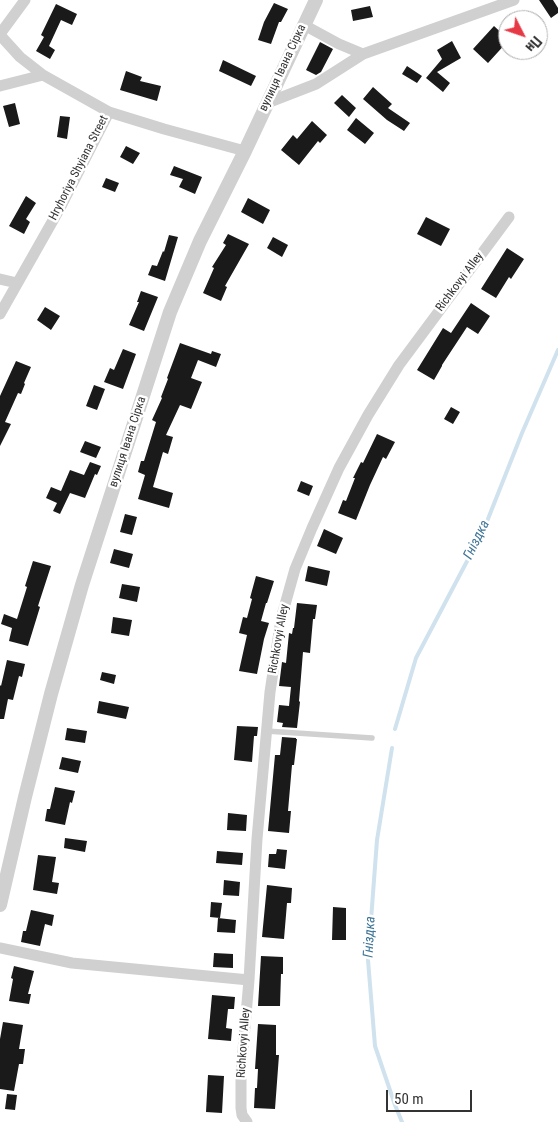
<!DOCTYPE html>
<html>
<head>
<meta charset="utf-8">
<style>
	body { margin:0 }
	#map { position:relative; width:558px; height:1122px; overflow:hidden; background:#fff; font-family:"Roboto Condensed",sans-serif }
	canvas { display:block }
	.north { position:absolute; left:498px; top:10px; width:50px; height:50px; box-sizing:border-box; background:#fff; border:1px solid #adadad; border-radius:50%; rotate:131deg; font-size:14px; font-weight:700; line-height:20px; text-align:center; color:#333 }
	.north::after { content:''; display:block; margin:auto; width:18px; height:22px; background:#e63946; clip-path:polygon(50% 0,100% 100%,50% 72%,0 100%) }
	.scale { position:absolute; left:386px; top:1090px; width:86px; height:22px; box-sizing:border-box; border:2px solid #333; border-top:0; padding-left:6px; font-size:15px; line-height:18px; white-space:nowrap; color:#333; -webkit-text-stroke:4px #fff; paint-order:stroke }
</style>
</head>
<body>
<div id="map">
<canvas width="558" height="1122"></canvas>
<div class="north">Пн</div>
<div class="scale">50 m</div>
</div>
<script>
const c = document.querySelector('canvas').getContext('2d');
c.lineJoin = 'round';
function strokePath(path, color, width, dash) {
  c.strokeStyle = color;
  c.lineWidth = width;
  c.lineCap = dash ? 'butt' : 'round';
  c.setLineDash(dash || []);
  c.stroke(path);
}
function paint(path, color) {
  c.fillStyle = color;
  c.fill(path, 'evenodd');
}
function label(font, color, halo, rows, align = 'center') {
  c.font = font + ' "Roboto Condensed",sans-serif';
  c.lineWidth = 5;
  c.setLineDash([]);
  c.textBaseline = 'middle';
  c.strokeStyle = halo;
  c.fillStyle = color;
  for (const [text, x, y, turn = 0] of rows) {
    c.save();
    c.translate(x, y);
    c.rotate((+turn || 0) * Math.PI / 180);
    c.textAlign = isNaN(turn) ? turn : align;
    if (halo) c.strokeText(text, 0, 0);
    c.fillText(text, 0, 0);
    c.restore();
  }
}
strokePath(new Path2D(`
	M395,729L416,658L484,529L522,433L558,350
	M392,748L377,840L368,960L375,1046L395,1105L402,1122`), '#cfe2ee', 4);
paint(new Path2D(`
	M539,0H553L558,8V13L551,18Z
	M274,3L288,9L281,22H279L271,44L258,40L264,22Z
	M56,4L77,14L72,25L61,20L49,46L55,50L50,59L36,51L44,37L41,35Z
	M370,6L373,17L353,21L351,10Z
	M494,26L508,39V41L488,63L473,49Z
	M452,41L461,58L437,72L450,83L443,92L426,78L442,59L437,50Z
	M320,42L333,49L321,72L316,75L306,70Z
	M223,60L256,76L251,86L219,71Z
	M407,66L422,76L417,83L402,74Z
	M126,71L142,77L140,81L161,86L157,101L120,90Z
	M373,87L392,104L388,108L410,123L404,131L387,120L363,99Z
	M342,95L356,108L349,117L334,103Z
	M15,103L20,124L9,127L3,106Z
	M60,116L70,117L67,139L57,137Z
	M356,118L374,133L365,144L347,130Z
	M312,121L327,135L320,143L318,141L299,165L281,150L293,135L297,139Z
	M126,146L140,153L133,164L120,157Z
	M174,166L202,177L195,194L179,187L183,179L170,175Z
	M106,178L119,183L115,192L102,187Z
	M26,196L36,203L26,219L30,222L24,234L9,226Z
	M248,198L270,210L263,224L241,212Z
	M426,217L450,229L441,246L417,234Z
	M228,234L249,244L225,286L227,287L221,301L203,293L214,268L212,267L226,245L223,243Z
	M169,235L178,237L165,281L148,275L152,265L157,266L163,251L164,252Z
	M273,237L288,245L282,257L267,248Z
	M507,248L524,259L511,279L509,277L496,298L481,289Z
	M141,291L158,297L144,331L129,325L139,302H137Z
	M471,303L490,316L478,334L467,327L442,365V366L434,380L417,370L443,328L451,333Z
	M45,307L60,316L51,330L37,320Z
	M180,343L211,354L212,351L221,354L216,367L198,360L191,378L202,382L191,409L180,405L166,435L173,437L168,454L163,452L153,487L173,493L169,508L138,499L145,475L138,472L141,461H144L156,422L152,420L162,398L161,397L168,379L167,378Z
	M123,349L136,354L123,389L104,382L110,368L114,370Z
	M16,361L31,367L24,383L25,384L21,394L18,393L5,422L11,424L0,446V396Z
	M94,385L105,389L97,410L86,406Z
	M451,407L460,412L453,424L444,419Z
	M377,434L395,442L386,459L383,457L370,485L356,520L338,513L343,500L346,501L355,478H353L361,462L363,463Z
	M85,441L101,447L96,458L80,452Z
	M90,462L101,466L97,475L95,474L85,498L70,493L60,514L53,511L57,503L46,498L51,487L61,491L70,470L84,475Z
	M301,481L313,486L309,496L297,491Z
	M125,514L137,517L132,535L120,532Z
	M324,529L343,538L336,554L317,546Z
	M114,549L133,554L129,568L110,563Z
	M33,561L51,566L38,606L40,607L28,646L9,641L12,628L1,624L4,614L17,619L27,587L25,586Z
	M308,566L330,571L327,586L305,581Z
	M256,576L274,581L267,603H266L261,621L269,623L264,639L257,674L239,671L247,635L239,633L243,617L247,618L252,599L250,598Z
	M122,584L140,587L137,602L119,598Z
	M297,603L317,605L315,619H313L310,653L303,652L299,701L300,702L297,728L282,727L283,723L277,722L279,705L289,706L291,687L279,686L282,662L286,663L289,633L292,634L293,628H294Z
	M113,617L132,620L129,636L111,633Z
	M7,660L25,664L22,677L19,676L13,700L8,699L4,719H0V685L1,686Z
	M102,672L116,675L114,684L100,680Z
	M99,701L129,707L126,719L97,713Z
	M237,726L258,727L257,736H254L252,762L234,760Z
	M67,728L87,731L85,743L65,740Z
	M282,737L296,738V739H297L294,765H292L288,811H291L289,833L268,831L275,755H280Z
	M62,757L81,761L78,773L59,769Z
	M55,787L75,791L72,803L70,802L65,825L45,821L47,809H50Z
	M228,813L247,815L246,831L227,830Z
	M65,838L87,841L85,852L64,848Z
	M277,849L287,850L285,869L268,867L269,854H276Z
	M217,851L243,853L242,865L216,863Z
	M38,855L56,857L52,882L59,883L57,894L33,890Z
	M224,880L240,882L239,896L223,895Z
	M267,885L292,888L291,903H287L284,939L262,937Z
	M211,902L222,903L220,918L210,917Z
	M333,907L346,908V940H332Z
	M31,910L54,915L52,926L45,924L40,946L21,942L23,931H26Z
	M218,918L236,920L235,933L217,932Z
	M214,953L233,954V968L213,967Z
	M261,956L283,957V974H281L280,1006H258Z
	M14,966L34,971L28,994H31L29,1004L9,1001L13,979L11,978Z
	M212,995L235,997L234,1009H228L226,1028L232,1029L231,1041L208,1039Z
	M3,1022L23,1025L19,1049H25L23,1064H19L14,1091L0,1089V1039Z
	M258,1024L276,1025V1055H279L275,1109L254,1108L255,1088H257L258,1069H255Z
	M208,1075L224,1076L222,1113L206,1112Z
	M7,1094L17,1095L15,1110L5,1109Z`), '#1a1a1a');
strokePath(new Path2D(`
	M266,731L372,738`), '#d0d0d0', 5.5);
strokePath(new Path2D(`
	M304,25L339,44L363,54
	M0,34L25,0
	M0,35L20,57L43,75L109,112L60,208L0,314
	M0,86L43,75
	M267,103L316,84L363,54L514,0
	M109,112L164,129L245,151
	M0,279L17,283
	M0,948L72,963L249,980
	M247,1122L242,1115L241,1108V1073L249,980L257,839L270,692L281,619L295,569L312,528L339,468L368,415L399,365L509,217`), '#d0d0d0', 11);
strokePath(new Path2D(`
	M0,905L25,797L51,694L82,585L170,312L200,241L245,151L316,0`), '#d0d0d0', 14);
label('12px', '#333', '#fff', [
	["вулиця Івана Сірка",283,68,-65],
	["Hryhoriya Shyiana Street",79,168,-63],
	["Richkovyi Alley",460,282,-53],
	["вулиця Івана Сірка",128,442,-72],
	["Richkovyi Alley",279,639,-80],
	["Richkovyi Alley",244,1043,-86]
]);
label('italic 14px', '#3f7597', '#fff', [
	["Гніздка",477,540,-64],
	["Гніздка",370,937,-87]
]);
</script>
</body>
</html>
